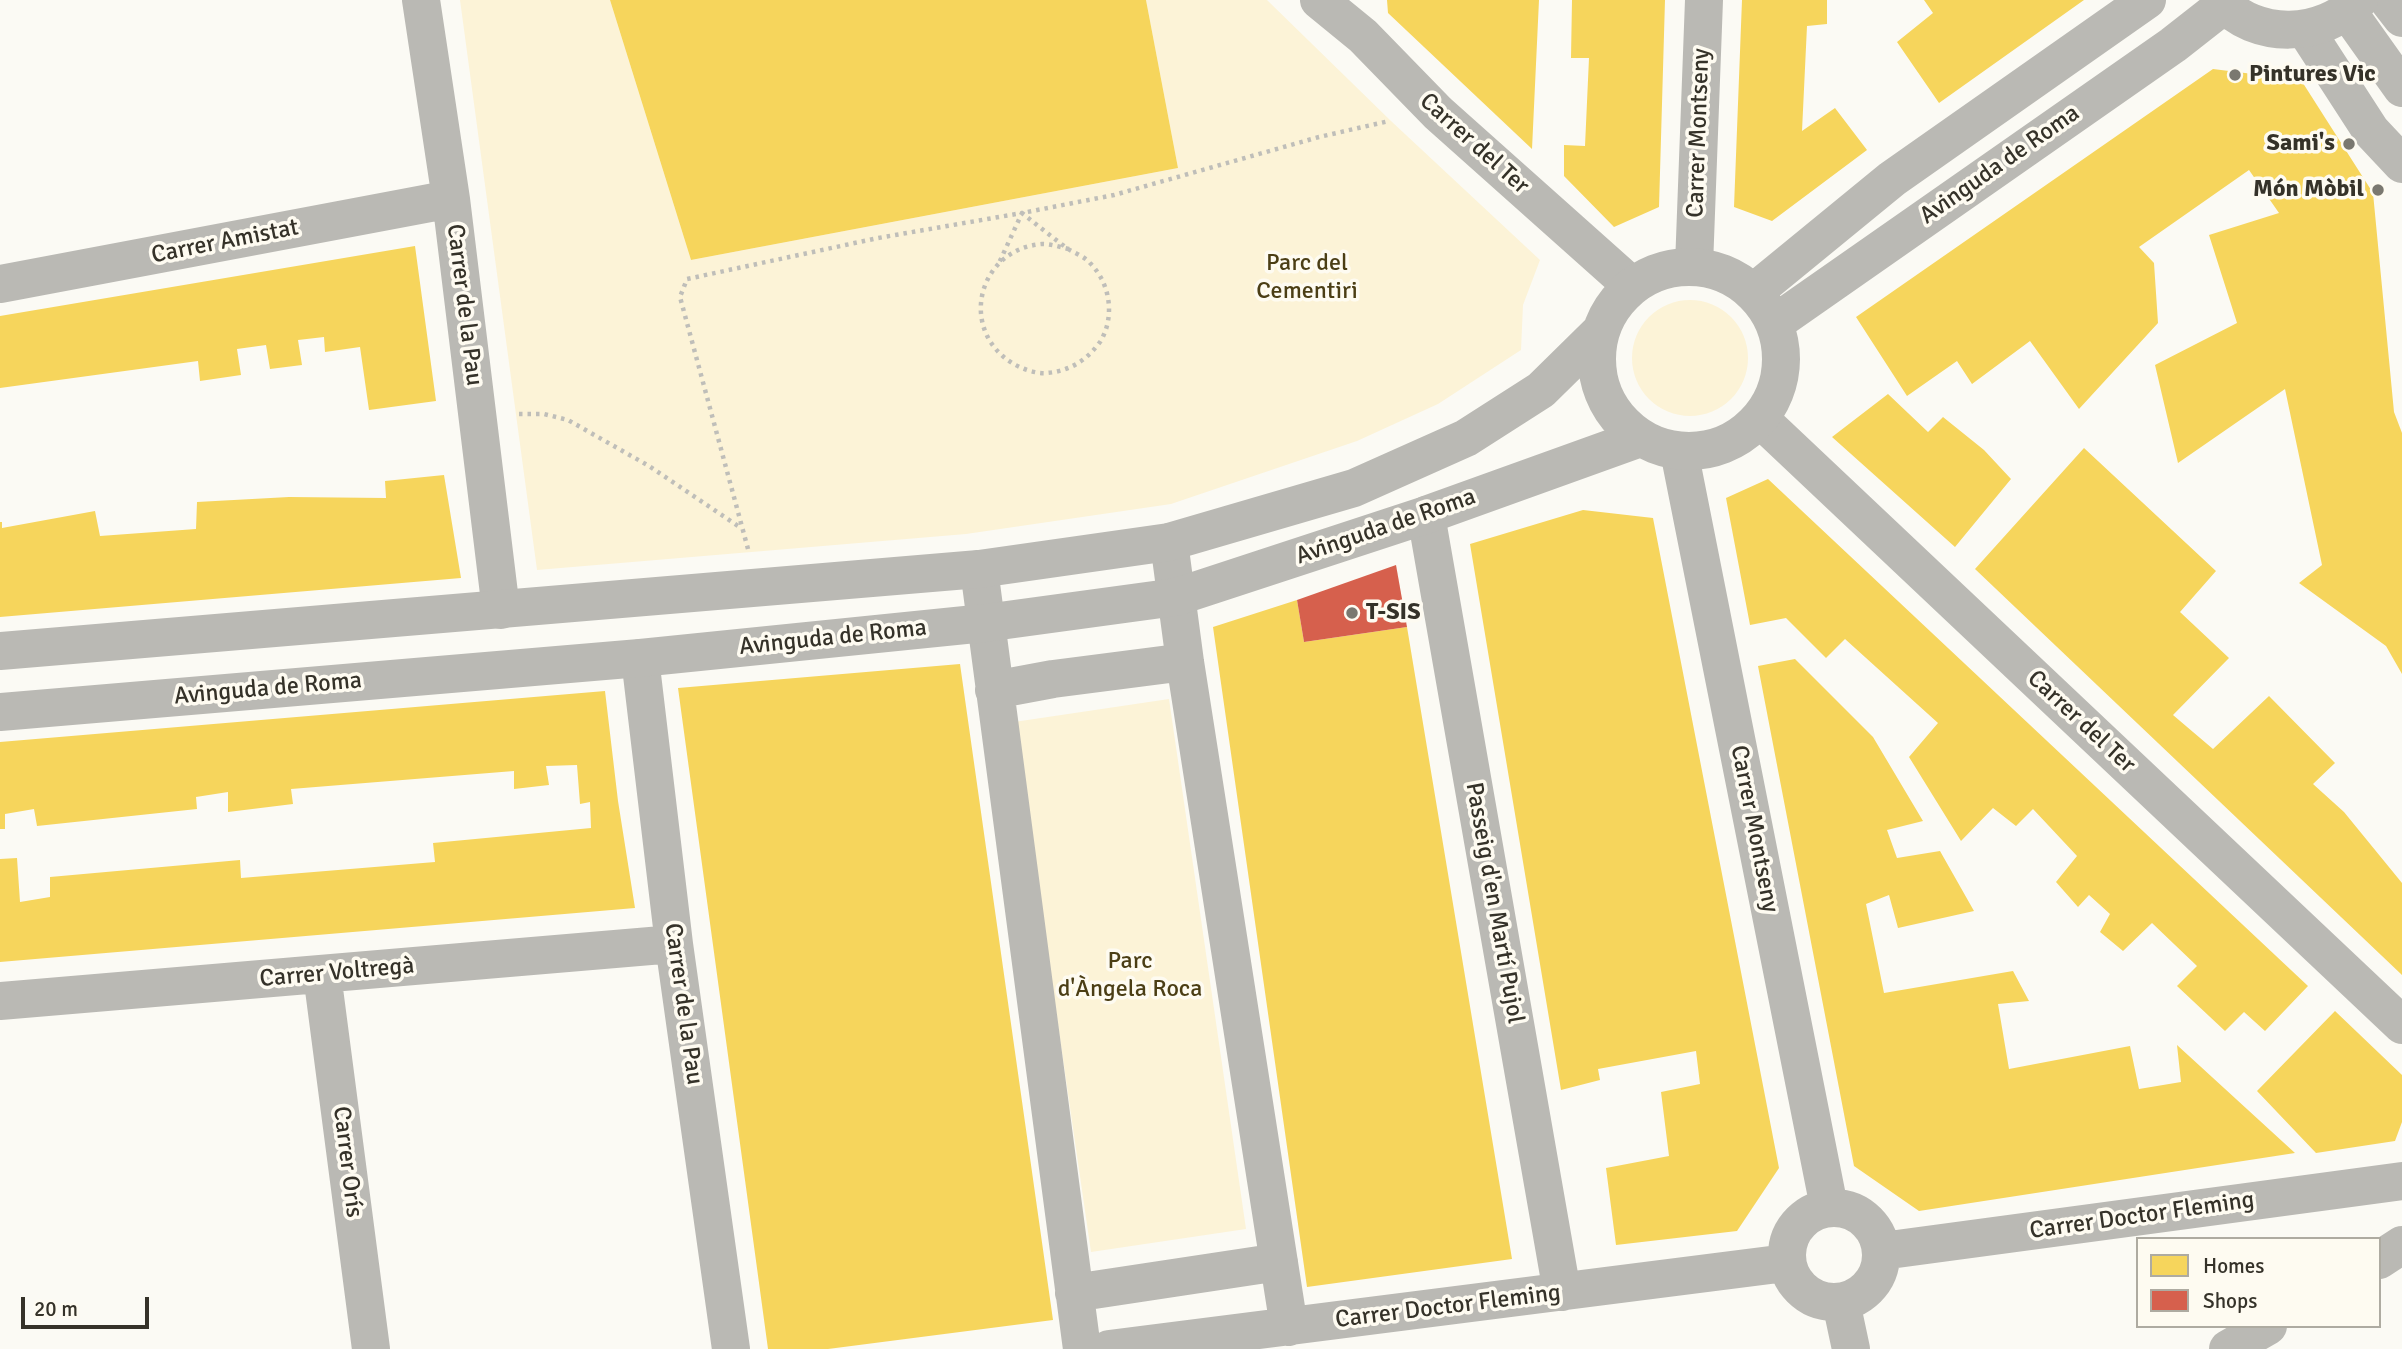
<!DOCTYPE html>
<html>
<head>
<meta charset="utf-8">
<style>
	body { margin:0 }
	#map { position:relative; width:2402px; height:1349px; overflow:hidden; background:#fbfaf4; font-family:Signika,sans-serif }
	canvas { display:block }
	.legend { position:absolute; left:2136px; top:1237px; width:245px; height:91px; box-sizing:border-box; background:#fefbf1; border:2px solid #aeaba1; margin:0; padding:9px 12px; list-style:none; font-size:21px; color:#353229 }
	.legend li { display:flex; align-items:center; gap:14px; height:35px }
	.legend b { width:35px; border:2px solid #aeaba1 }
	.scale { position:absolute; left:21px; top:1297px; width:128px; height:32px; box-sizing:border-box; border:4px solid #353229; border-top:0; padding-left:9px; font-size:21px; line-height:24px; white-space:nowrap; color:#353229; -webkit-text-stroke:5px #fefbf1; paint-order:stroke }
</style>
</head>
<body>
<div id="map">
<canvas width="2402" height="1349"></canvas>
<ul class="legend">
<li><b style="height:19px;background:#f6d55c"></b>Homes</li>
<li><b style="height:19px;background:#d6604d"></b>Shops</li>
</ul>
<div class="scale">20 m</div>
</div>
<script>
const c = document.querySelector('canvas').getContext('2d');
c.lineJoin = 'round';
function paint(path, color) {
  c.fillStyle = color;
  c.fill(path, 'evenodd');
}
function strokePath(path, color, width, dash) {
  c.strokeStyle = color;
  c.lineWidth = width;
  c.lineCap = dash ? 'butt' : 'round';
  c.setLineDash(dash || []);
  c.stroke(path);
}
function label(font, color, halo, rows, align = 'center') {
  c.font = font + ' Signika,sans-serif';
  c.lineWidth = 7;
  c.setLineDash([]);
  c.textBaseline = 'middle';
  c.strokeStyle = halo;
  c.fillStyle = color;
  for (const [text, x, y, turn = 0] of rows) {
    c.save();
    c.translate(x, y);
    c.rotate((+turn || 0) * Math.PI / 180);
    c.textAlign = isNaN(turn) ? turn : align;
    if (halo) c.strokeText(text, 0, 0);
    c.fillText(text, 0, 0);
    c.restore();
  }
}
paint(new Path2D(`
	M460,0H610L691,260L1178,168L1146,0H1267L1391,121L1540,260L1523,305L1521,350L1438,404L1357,441L1171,504L966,534L537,570Z
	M1632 358a58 58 0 1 1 116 0a58 58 0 1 1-116 0Z
	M1169,699L1246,1229L1091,1252L1014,722Z`), '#fcf3d7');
paint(new Path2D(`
	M610,0H1146L1178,168L691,260Z
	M1387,0H1539L1532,149L1388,13Z
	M1572,0H1665L1659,207L1614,227L1564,176V145L1585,146L1589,58H1571Z
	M1742,0H1827V24L1807,26L1802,131L1835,108L1867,150L1772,221L1734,207Z
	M1924,0H2084L1939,103L1897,42L1933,13Z
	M2213,69L2301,80L2373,193L2394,412L2402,433V674L2386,646L2299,583L2322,565L2285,389L2178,463L2155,365L2237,323L2209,235L2279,213L2249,170L2139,247L2154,263L2158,323L2079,409L2030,341L1972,384L1957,361L1907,396L1856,317Z
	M415,246L436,401L369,410L360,347L325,352L324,337L298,340L302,365L270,369L266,345L237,349L241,375L200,381L198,361L0,388V316Z
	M1888,394L1928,432L1943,417L1984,450L2011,479L1955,547L1832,437Z
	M2084,448L2216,571L2180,612L2229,658L2173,715L2213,749L2269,696L2335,763L2313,784L2344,812L2402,883V975L1975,569Z
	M444,475L461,578L0,617V522H2V528L95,511L100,536L196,529L197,502L289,497L386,498L385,481Z
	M1768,479L2308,986L2265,1031L2244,1012L2225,1031L2177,986L2197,966L2152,923L2123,951L2100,932L2110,914L2089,895L2078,907L2056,882L2077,856L2033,809L2016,826L1993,808L1961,841L1909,757L1938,723L1845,639L1826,658L1786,618L1750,625L1726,498Z
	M1583,510L1653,518L1779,1168L1737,1231L1616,1245L1606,1168L1669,1156L1661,1092L1700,1084L1696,1051L1598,1069L1600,1080L1561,1090L1470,544Z
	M1297,600L1304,642L1407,627L1512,1259L1307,1287L1213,627Z
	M1795,659L1873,737L1923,821L1887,830L1897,858L1940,851L1974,911L1898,928L1889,895L1866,904L1884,993L2013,971L2029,1001L1998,1004L2009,1069L2130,1046L2139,1089L2181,1082L2177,1045L2295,1153L1919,1211L1854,1166L1758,666Z
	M960,664L1053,1320L828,1349H768L678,688Z
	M605,691L618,801L635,908L0,962V859L17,858L20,902L50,897V877L240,860L241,878L435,862L433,843L591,828L590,802L580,804L577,765L546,766L549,785L514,789V771L291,789L293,804L228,812V792L196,797L197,809L37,826L34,809L5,814V829H0V742Z
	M2335,1011L2402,1075V1122L2395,1141L2316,1153L2257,1091Z`), '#f6d55c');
paint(new Path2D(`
	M1396,565L1407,627L1304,642L1297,600Z`), '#d6604d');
strokePath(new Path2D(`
	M1069,249C1060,247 1051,244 1042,244C978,249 958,329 1012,363C1022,369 1036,374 1047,373C1070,371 1087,360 1100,342C1115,318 1111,284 1090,263C1085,257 1075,253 1068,249C1052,237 1037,225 1022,213L1114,195L1319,137L1389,121
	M519,414H544L568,420L649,466L741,528
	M748,549L680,297L687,279L878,238L1022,213L999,263`), '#bfbeb9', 4.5, [3.5, 5]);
strokePath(new Path2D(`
	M421,0L451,199L501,610
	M1319,0L1363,36L1438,113L1632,286
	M2388,0L2402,18
	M2305,29L2371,131L2402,164
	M1694,266L1704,0
	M0,284L451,199
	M1760,419L2402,1025
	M1679,451L1829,1207
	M1426,515L1562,1292
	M1169,542L1185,662L1289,1327
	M979,569L1082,1349
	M640,658L674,944L731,1349
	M994,690L1053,679L1185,662
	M322,974L371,1349
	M0,1001L674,944
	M1787 1255a47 47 0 1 1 94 0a47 47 0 1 1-94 0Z
	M1882,1251L2402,1181
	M2379,1260L2402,1245
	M1074,1293L1279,1262
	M1841,1302L1851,1349
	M1109,1349L1786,1263
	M2228,1349L2268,1326`), '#bab9b4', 38);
strokePath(new Path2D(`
	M2220,0C2255,41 2324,38 2359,0
	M2348,12L2402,88
	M1597 359a92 92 0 1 1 184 0a92 92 0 1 1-184 0Z
	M1754,292L1892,179L2147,0
	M1775,323L2173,45L2224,5
	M0,651L979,569L1169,542L1354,488L1466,438L1541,390L1601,331
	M0,712L640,658L985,623L1176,597L1426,515L1640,438`), '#bab9b4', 38);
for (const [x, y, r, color] of [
	[2235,75,7,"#7a7870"],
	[2349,144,7,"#7a7870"],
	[2378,190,7,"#7a7870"],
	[1352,613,7,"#7a7870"]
]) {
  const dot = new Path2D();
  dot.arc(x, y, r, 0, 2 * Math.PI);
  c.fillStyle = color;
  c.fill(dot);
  strokePath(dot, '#fefbf1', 2.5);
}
label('bold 24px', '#353229', '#fefbf1', [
	["Pintures Vic",2249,75],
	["Sami's",2335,144,"right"],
	["Món Mòbil",2364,190,"right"],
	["T-SIS",1366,613]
], 'left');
label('24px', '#353229', '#fefbf1', [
	["Carrer Montseny",1699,133,-88],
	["Carrer del Ter",1474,144,42],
	["Avinguda de Roma",2000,165,-35],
	["Carrer Amistat",225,242,-11],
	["Carrer de la Pau",464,305,83],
	["Avinguda de Roma",1386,527,-19],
	["Avinguda de Roma",833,638,-6],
	["Avinguda de Roma",268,689,-5],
	["Carrer del Ter",2081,722,43],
	["Carrer Montseny",1754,829,79],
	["Passeig d'en Martí Pujol",1494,903,80],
	["Carrer Voltregà",337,973,-5],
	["Carrer de la Pau",683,1004,82],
	["Carrer Orís",347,1162,83],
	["Carrer Doctor Fleming",2142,1216,-8],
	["Carrer Doctor Fleming",1448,1307,-7]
]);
label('24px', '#4b3e15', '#fefbf1', [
	["Parc del",1307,264],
	["Cementiri",1307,292],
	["Parc",1130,962],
	["d'Àngela Roca",1130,990]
]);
</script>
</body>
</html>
